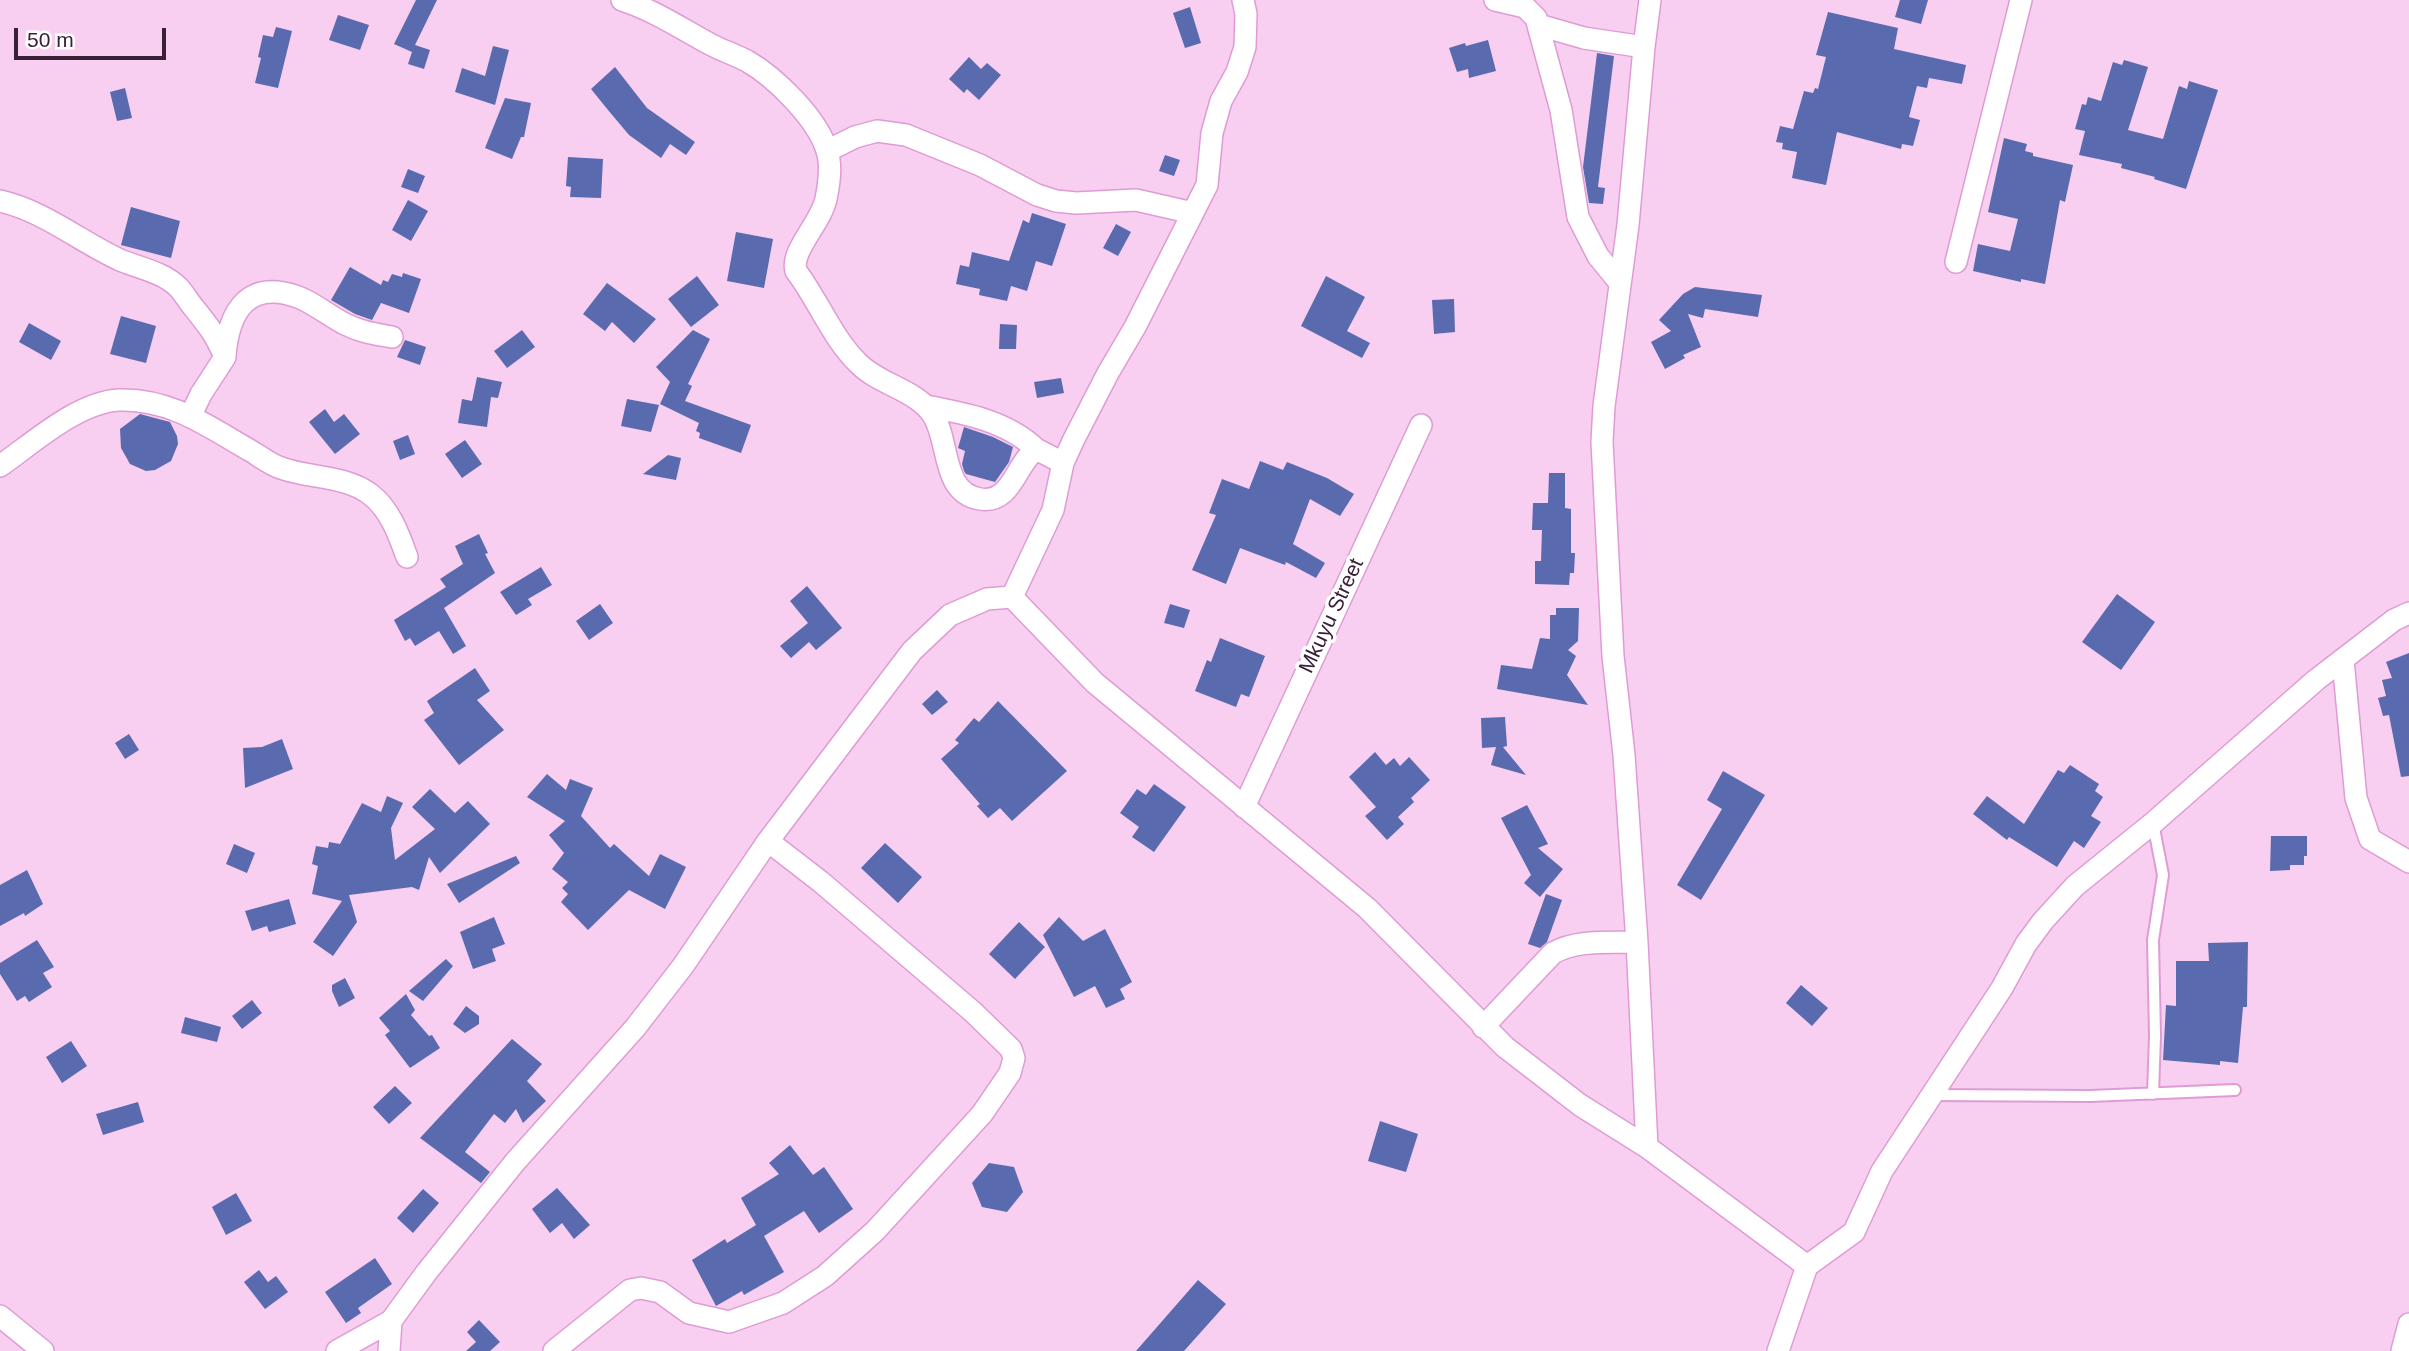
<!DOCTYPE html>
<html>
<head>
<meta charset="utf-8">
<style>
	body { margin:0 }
	#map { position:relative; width:2409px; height:1351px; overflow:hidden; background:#f8cff1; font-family:Arial,sans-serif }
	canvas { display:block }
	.scale { position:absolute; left:14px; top:28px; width:152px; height:32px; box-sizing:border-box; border:4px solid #3a2036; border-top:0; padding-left:9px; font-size:21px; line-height:24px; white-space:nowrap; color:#3a2036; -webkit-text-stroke:5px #fff; paint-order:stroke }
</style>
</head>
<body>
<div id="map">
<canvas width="2409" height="1351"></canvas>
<div class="scale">50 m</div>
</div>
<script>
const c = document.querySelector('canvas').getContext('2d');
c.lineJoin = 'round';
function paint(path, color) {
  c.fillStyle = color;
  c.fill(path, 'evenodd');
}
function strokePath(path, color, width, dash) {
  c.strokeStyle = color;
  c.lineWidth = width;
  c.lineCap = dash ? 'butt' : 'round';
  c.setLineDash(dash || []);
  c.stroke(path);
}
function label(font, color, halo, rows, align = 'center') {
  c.font = font + ' Arial,sans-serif';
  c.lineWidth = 7;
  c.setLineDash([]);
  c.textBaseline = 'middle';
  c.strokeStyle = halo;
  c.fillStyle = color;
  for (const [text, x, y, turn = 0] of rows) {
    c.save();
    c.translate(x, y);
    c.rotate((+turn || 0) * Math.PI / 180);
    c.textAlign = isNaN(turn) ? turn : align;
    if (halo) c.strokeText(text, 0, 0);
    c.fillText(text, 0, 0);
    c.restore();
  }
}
paint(new Path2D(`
	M416,0H437L415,45L430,50L424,69L408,64L413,49L412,52L394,44Z
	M1900,0H1928L1921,24L1895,17Z
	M1190,7L1201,43L1185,48L1173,13Z
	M1828,12L1898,28L1894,49L1966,65L1962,84L1929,78L1927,88L1917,86L1909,117L1920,120L1913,146L1902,144L1901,149L1837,132L1826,185L1792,178L1797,152L1782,149L1783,143L1776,142L1780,126L1793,129L1804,91L1813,93L1815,88L1818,89L1826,57L1816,55Z
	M338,15L369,25L360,50L329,40Z
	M276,27L292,31L278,88L255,83L261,58L258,57L263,35L273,37Z
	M1488,40L1496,71L1469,78L1468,69L1457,72L1449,48L1465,43L1466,46Z
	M493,46L509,50L495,105L455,92L462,68L485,76Z
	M1597,53L1614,56L1598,187L1605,188L1603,204L1589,203L1583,167Z
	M969,57L981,69L987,63L1001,75L979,100L967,89L964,93L949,79Z
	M2124,60L2148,67L2128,130L2163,139L2179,86L2187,89L2189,81L2218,90L2186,189L2154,179L2155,177L2121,168L2122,164L2079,155L2085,131L2075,129L2082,104L2086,105L2088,97L2101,101L2113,62L2122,65Z
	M615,67L647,108L695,142L686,155L670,144L661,158L629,135L608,110L591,89Z
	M125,88L132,118L117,121L110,92Z
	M505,98L531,103L524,137H521L512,159L485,148Z
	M2004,138L2027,144L2025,151L2033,153V156L2073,165L2065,202L2060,200L2045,284L2021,279V282L1973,271L1978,244L2010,251L2018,219L1988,212Z
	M1165,155L1180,160L1174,176L1159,171Z
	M568,157L603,159L601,198L570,197L571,187L566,186Z
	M408,169L425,176L418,193L401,187Z
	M408,200L428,211L411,241L392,230Z
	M131,207L180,221L171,258L121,245Z
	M1032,213L1066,224L1052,266L1036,261L1027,291L1011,286L1007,301L979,295L980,289L956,284L960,265L969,267L972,252L1009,261L1023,220L1029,223Z
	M1116,224L1131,232L1118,256L1103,248Z
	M736,232L773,239L764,288L727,281Z
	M350,267L381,285L383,280L388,282L392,274L402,277L403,273L421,279L409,313L381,303L372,320L355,314L331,300Z
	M697,276L719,305L691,327L668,299Z
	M1326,276L1365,297L1347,331L1370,343L1362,358L1301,326Z
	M607,283L656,319L634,343L612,322L605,331L583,314Z
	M1695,287L1762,295L1758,317L1705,309L1703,318L1688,314L1701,347L1683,355L1685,358L1665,369L1651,342L1671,331L1659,320L1683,294Z
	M1454,299L1455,332L1434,334L1432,300Z
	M121,316L156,326L146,363L110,354Z
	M29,323L61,341L51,360L19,342Z
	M1000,324L1017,325L1016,349H999Z
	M522,330L535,347L507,368L494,351Z
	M693,330L710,339L688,384L692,386L685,401L751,425L741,453L699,438L700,433L696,431L699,423L660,404L670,382L656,367Z
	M405,340L426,347L420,365L397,357Z
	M477,377L502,382L498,398L491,397L487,427L458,423L462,399L472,401Z
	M1061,378L1064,393L1037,398L1034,382Z
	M627,399L659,405L651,432L621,426Z
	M325,409L334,422L344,414L360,434L335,454L309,422Z
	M140,414L170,422L177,436L178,444L171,461L155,470L146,471L130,464L121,448L120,429Z
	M964,427L993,437L1013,447L1009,462L995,482L966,474L964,471L962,464L965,451L958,448Z
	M408,435L415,454L400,460L393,441Z
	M465,440L482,464L462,478L445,454Z
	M668,455L681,458L676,480L643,474Z
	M1260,461L1283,470L1287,462L1327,478L1354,494L1340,516L1310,499L1293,544L1325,563L1316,578L1286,562L1285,565L1240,548L1226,584L1192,570L1216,515L1209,513L1222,479L1249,489Z
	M1549,473H1565V508L1571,509V553H1575L1574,573H1570L1569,585L1535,584V561H1541L1542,530H1532L1533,503H1548Z
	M479,534L488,553L485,554L495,573L444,608L466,646L453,654L439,631L415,646L410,638L405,641L394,620L446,587L440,579L463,564L455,546Z
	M541,567L552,585L528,599L532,605L516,615L500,592Z
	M807,586L842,628L816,650L809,642L791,658L780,646L808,623L790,601Z
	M2117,594L2155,622L2121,670L2082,642Z
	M600,604L613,623L589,640L576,621Z
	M1170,604L1190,610L1184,628L1164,623Z
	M1556,608H1579L1578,641L1568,650L1576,656L1567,675L1588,705L1497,689L1501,665L1532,669L1540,638L1550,639V615H1556Z
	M1220,638L1265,656L1249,697L1241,694L1236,707L1195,691L1207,660L1211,662Z
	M2409,653V776L2401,777L2389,715L2383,716L2378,698L2386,696L2382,680L2392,678L2386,662Z
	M475,668L490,691L477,700L504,730L459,765L424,720L434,713L427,701Z
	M937,690L948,702L932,715L922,704Z
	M998,701L1067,771L1012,821L1000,808L988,818L977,806L980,804L941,759L959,743L955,740L974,718L979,722Z
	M1505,717L1507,746L1503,747L1526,775L1491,765L1496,747L1482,748L1481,718Z
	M129,734L139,750L125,759L115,743Z
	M282,739L293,769L245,788L243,748L262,747Z
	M1375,752L1386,765L1394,758L1400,766L1409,757L1430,780L1411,798L1414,802L1398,817L1404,824L1387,840L1365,816L1376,807L1349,777Z
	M2070,765L2099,784L2095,791L2103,797L2091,816L2101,822L2084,848L2074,841L2057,867L2009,837L2007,840L1973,814L1987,796L2024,824L2058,770L2064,773Z
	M1723,771L1765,795L1701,900L1677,885L1722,809L1707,800Z
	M547,774L566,790L570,779L593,788L581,816L610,848L614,844L649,876L660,854L686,867L665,909L629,890L588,930L561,902L568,894L562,888L568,882L552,869L564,853L549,835L565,821L527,797Z
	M1154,784L1186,807L1154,852L1132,837L1139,827L1120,813L1137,789L1146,795Z
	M430,789L455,813L468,801L490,824L440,873L429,857L419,890L412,887L349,895L357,922L333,956L313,942L342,901L312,894L318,866L312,864L316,846L328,848L329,842L340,844L362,803L381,812L387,796L403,803L391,828L395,860L435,829L412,807Z
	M1527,805L1548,844L1538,848L1563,869L1540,897L1524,883L1531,875L1501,818Z
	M2271,836H2307V856H2304V865H2290V870L2270,871Z
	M885,843L922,877L898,903L861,868Z
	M234,844L255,853L247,873L226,864Z
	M516,856L520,863L459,903L447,884Z
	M27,870L43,904L25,916L24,913L0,926V885Z
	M1546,894L1562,900L1547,942L1540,948L1528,944Z
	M289,899L296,924L269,932L267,926L252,931L245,911Z
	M494,917L505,944L492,949L496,961L473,969L460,932Z
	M1059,917L1083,941L1105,929L1132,982L1120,989L1125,999L1106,1008L1095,986L1074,997L1043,935Z
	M1019,922L1045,947L1015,979L989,954Z
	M37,940L54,967L43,973L52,987L29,1002L25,996L17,1001L0,974V963Z
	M2248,942L2247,1007H2243L2238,1063L2220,1061V1065L2163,1060L2166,1005L2176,1006V961H2209L2208,943Z
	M446,959L453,966L423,1001L409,991Z
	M345,978L355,998L339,1007L332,991V985Z
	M1801,985L1828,1008L1812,1026L1786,1003Z
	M406,994L415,1010L411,1015L429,1036L432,1035L440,1048L410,1068L385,1035L390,1031L379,1018Z
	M252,1000L262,1013L242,1029L232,1016Z
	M466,1006L479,1016V1024L465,1033L453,1024Z
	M185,1017L221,1027L217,1042L181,1033Z
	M512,1039L542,1064L527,1081L546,1101L523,1123L516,1109L505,1123L494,1114L465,1152L490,1172L481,1183L420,1138Z
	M71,1041L87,1066L62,1083L46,1057Z
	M395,1086L412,1103L389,1124L373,1107Z
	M138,1102L144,1122L103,1135L96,1114Z
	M1380,1121L1418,1134L1406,1172L1368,1161Z
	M790,1145L813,1175L824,1167L853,1209L819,1233L804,1211L764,1236L784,1272L744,1295L742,1291L716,1306L692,1260L725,1239L727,1243L756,1225L741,1198L779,1174L769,1163Z
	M989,1163L1014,1167L1023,1192L1007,1212L982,1207L972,1183Z
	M557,1188L590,1225L574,1239L562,1223L550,1233L532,1209Z
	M423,1189L439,1203L413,1233L397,1218Z
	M236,1193L252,1221L226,1235L212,1207Z
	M375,1258L392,1284L358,1308L361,1313L346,1323L325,1292Z
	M259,1270L268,1282L276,1276L288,1292L265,1309L244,1282Z
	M1198,1280L1226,1304L1184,1351H1136Z
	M479,1320L500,1342L490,1351H466L476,1342L467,1332Z`), '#5a6aae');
const service = new Path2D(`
	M2153,1094L2155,1036L2153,940L2163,875L2153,823
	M1932,1095L2090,1096L2235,1090`);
const minor = new Path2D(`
	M622,0C653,10 679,27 708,43C720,50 734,54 747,61C775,77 818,119 827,151C832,166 829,184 826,199C821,223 790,251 796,271C818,300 832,338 859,364C880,385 917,390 933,415C950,441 941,493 980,499C1012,504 1015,465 1036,449L1063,463
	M1495,0L1525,7L1536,18L1561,110L1578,217L1598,256L1620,283
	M1650,0L1644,47L1628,225L1604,406L1602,442L1613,656L1624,755L1637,942L1647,1147L1807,1266
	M1539,25L1584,38L1644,47
	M827,151L855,137L877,131L906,135L980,165L1037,195L1056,201L1076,203L1136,200L1193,213
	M0,201C44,211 79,241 120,260C139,268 163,272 178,287C184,293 188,301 194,308C210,328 215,334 225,357L201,394L191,415
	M1956,262L2021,0
	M225,355C229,311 248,279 298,297C314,303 329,316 345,324C360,332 376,334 392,337
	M926,406C964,413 1007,421 1036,449
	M0,466C33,443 78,402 119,400C170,398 209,427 251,451C261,457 272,466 284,469C311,478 346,476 370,494C390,509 399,535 407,557
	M1012,597L1053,510L1063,463L1074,439L1108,373L1135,327L1207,185L1212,133L1221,101L1237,72L1245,47L1246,14L1243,0
	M2343,660L2356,798L2370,839L2409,862
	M1244,807L1421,425
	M1483,1027L1553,953C1578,939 1610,943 1637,942
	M0,1316L43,1351
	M337,1351L391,1321L426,1273L515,1162L635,1028L683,966L768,841L912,651L950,615L987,599L1012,597L1095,683L1367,908L1505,1047L1580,1105L1647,1147
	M389,1351L391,1321
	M554,1351L630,1290L641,1288L660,1292L689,1313L729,1322L783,1303L825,1276L875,1231L982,1114L1010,1073L1014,1058L1011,1049L973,1012L821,882L768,841
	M1778,1351L1807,1266L1854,1232L1882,1171L2002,988L2026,944L2043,921L2075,886L2153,823L2316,680L2394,620L2409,613
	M2402,1351L2409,1324`);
strokePath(service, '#df9cd4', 14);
strokePath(minor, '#df9cd4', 24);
strokePath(service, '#fff', 10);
strokePath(minor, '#fff', 21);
label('21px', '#3a2036', '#fff', [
	["Mkuyu Street",1332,616,-65]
]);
</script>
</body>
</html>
